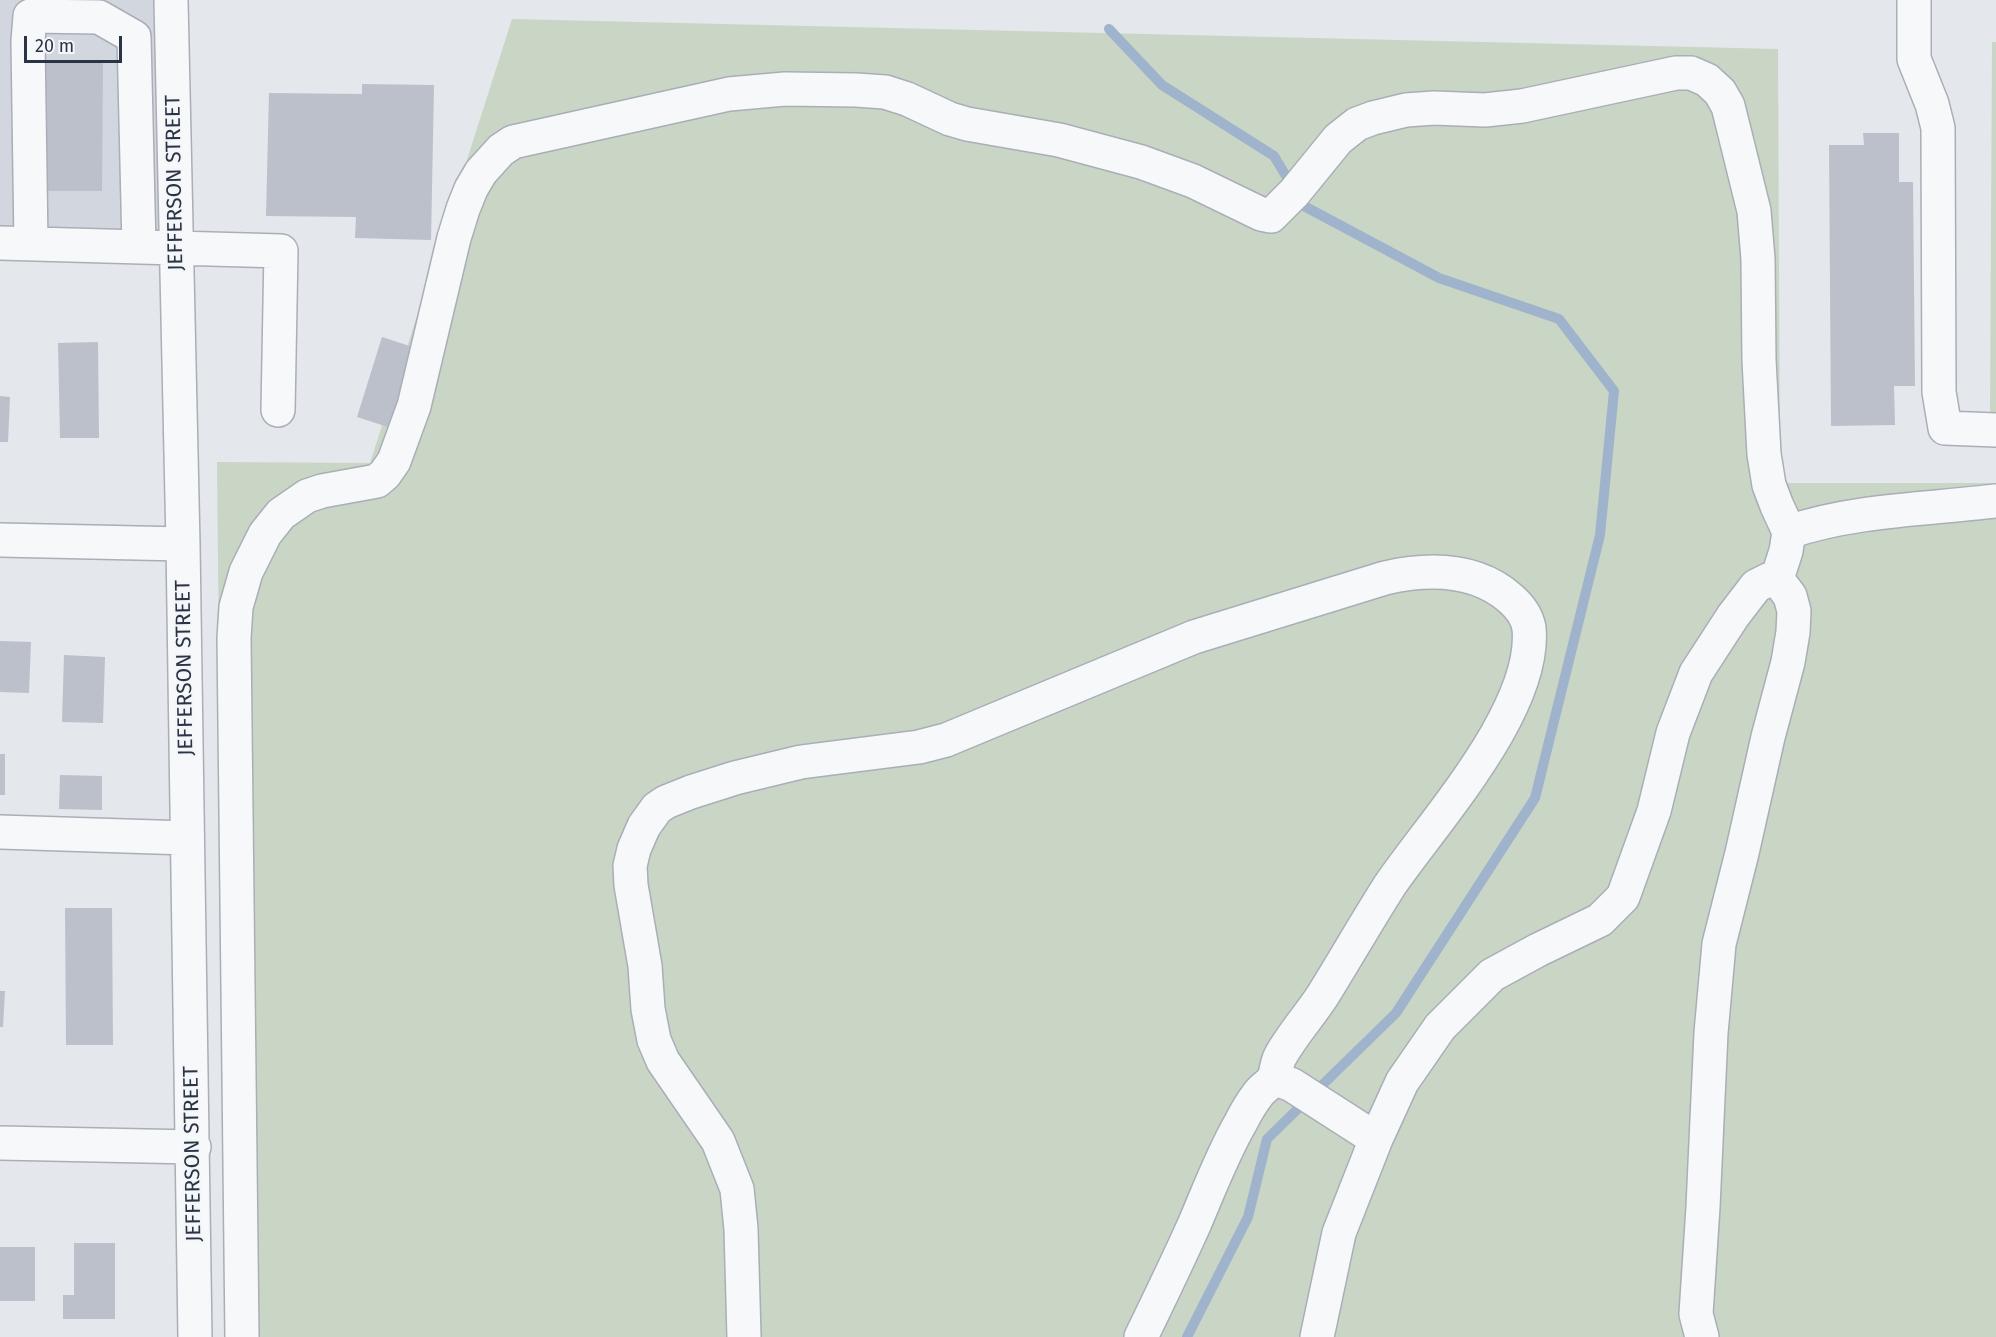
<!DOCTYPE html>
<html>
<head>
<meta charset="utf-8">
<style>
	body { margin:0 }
	#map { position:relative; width:1996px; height:1337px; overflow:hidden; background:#e4e7ec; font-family:"Fira Sans",sans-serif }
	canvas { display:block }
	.scale { position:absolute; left:24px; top:36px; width:98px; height:27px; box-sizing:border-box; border:3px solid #2b3445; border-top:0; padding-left:8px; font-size:18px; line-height:21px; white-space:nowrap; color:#2b3445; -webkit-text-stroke:4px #f4f6f9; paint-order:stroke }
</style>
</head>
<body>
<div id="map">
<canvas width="1996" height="1337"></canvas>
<div class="scale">20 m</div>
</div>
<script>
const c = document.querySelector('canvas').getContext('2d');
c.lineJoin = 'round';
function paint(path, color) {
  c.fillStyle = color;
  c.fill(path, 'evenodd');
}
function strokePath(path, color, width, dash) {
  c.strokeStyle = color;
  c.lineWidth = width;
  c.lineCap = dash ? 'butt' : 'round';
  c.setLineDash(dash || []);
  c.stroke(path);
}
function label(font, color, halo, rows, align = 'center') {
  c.font = font + ' "Fira Sans",sans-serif';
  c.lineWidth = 4.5;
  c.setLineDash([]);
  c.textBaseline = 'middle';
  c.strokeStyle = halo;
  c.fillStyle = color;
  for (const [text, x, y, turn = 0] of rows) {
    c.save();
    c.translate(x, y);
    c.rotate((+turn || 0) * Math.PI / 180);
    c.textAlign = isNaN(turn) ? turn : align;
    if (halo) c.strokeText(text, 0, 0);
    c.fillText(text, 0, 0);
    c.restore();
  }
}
paint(new Path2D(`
	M0,0H160L166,241L0,236Z`), '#d2d6de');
paint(new Path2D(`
	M512,19L1778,49L1780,483H1996V1337H226L217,462L370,463Z
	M1992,42H1996V415H1990Z`), '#c9d6c5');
strokePath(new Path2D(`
	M1109,29L1162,85L1274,156L1304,206L1439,278L1559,319L1614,391L1600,535L1535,798L1396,1013L1267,1139L1248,1217L1187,1337`), '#9fb4cc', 10);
paint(new Path2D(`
	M42,62H103L102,191H42Z
	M362,84L434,85L431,240L355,238L356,217L266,216L269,93L362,94Z
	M1863,133H1899V182H1913L1915,386H1894L1895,425L1831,426L1829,145H1864Z
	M382,337L416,348L391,428L357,417Z
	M98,342L99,438H60L58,343Z
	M0,396L10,397L8,442H0Z
	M0,641L31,642L29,693L0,692Z
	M64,655L105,657L103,723L62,722Z
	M0,754H5V795H0Z
	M60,775L102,776V810L59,809Z
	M65,908H112L113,1045H66Z
	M0,991H5L3,1027H0Z
	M74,1243H115V1319H63V1295H74Z
	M0,1247H35V1301H0Z`), '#bbc0ca');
const minor = new Path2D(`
	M171,0L183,544L195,1337
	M1914,0V59L1932,104L1938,128L1939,392L1945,428L1996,430
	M0,243L281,251L278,410
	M31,244L28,41L30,16L99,17L134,37L139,247
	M1789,532C1852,510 1929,509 1996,501
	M0,540L183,544
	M0,832L187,838
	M1274,1078L1292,1085L1376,1139
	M0,1143L194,1147
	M242,1337L234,638L236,607L246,572L265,534L281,514L307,496L322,491L377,481L385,474L394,461L414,406L454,238L463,209L471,189L481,172L501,150L513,142L729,94L785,89L856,90L885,92L907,99L950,119L967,124L1059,140L1141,162L1193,181L1261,214L1271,216L1294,193L1338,139L1357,124L1373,118L1406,110L1434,108L1485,110L1522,106L1676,73H1691L1707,80L1720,92L1728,106L1754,211L1758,259L1759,360L1764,454L1769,485L1777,506L1789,532L1786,551L1777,579L1790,596L1794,611L1793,632L1788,662L1768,737L1742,853L1719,944L1711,1033L1703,1207L1696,1314L1702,1337
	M744,1337L741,1229L737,1189L718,1141L663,1061L654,1040L648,1009L645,966L631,885L630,866L634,849L644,826L657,808L666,802L691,792L735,778L801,762L919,747L946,740L1194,637L1385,578C1429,568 1476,568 1511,599C1520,607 1527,616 1529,628C1537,709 1434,821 1390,885C1367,921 1346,958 1323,995C1310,1015 1293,1034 1281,1055C1276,1063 1277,1073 1273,1079C1270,1084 1263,1088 1259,1093C1252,1102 1246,1112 1241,1122C1222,1155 1209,1190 1194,1225C1177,1263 1159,1300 1141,1337
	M1317,1337L1339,1233L1376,1139L1402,1082L1440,1027L1492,975L1538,950L1600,920L1623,897L1654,811L1673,733L1696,673L1733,616L1756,586L1768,580L1777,579`);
strokePath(minor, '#a9aeb7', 36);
strokePath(minor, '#f7f8fa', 33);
label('21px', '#2b3445', '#f4f6f9', [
	["JEFFERSON STREET",175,183,-91],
	["JEFFERSON STREET",185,668,-91],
	["JEFFERSON STREET",193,1154,-91]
]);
</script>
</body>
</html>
